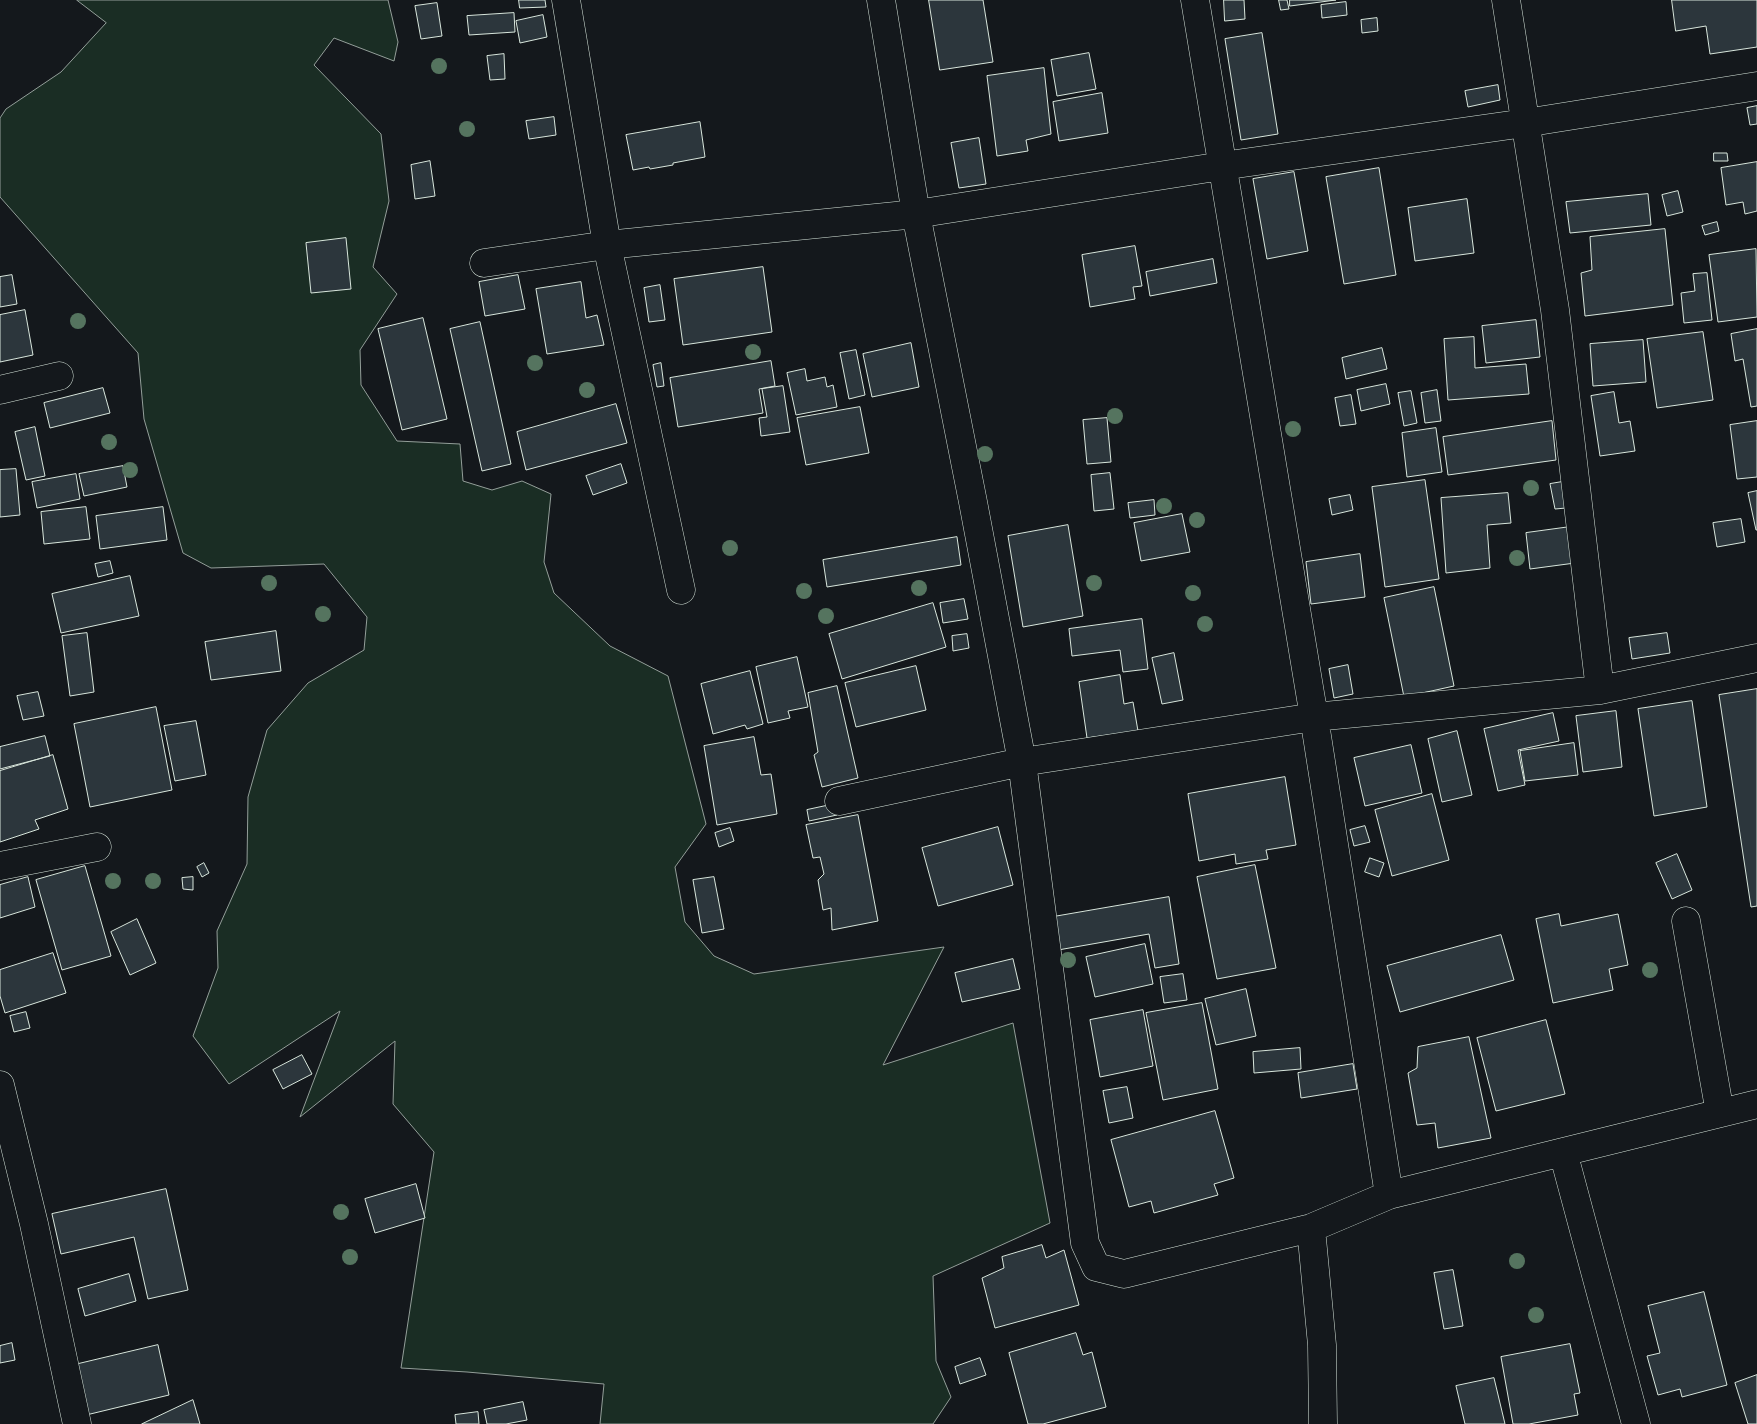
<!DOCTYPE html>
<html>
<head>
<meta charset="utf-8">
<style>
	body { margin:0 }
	canvas { display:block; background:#14181c }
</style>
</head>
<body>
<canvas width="1757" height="1424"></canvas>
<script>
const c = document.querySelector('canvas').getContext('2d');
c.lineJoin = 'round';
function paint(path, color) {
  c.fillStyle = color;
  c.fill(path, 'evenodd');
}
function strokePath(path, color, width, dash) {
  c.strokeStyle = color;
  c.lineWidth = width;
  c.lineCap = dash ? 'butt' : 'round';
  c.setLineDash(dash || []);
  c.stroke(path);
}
const green = new Path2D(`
	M77,0H388L398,42L394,61L334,38L314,65L381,134L389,201L373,267L397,294L360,350L361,385L397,441L460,444L463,481L492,490L522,481L551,494L544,562L554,593L610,646L668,676L706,824L675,867L685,922L714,956L754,974L944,947L883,1065L1013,1023L1050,1223L933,1276L936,1361L951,1397L933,1424H600L604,1384L467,1372L401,1368L434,1152L393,1104L395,1041L300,1117L340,1011L229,1084L193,1036L218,968L217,931L247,864L248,797L267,730L308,683L364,650L367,617L324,564L211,568L183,553L144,419L138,353L0,197V118L6,109L61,72L106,23Z`);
paint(green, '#1a2d24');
strokePath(green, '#939e99', 1);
const building = new Path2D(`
	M519,0H545L546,7L520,8Z
	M929,0H983L993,62L940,70Z
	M1224,0H1244L1245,19L1225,21Z
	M1279,0H1287L1289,9L1281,10Z
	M1290,0H1336L1290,6Z
	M1672,0H1757V47L1710,54L1706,26L1676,31Z
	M1346,2L1347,15L1322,18L1321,5Z
	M437,3L442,36L421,39L415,6Z
	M514,13L515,32L469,35L467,16Z
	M543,15L547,37L520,43L516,21Z
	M1377,18L1378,31L1362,33L1361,20Z
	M1262,33L1278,134L1241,140L1225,39Z
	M1089,53L1096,89L1057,96L1051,60Z
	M504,54L505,79L490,80L487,56Z
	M1044,68L1051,134L1026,140L1028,151L997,156L987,76Z
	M1498,85L1500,100L1468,107L1465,91Z
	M1102,93L1108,133L1059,141L1053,102Z
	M1757,106V124L1750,125L1747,108Z
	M554,117L556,135L529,139L526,121Z
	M700,122L705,157L673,163V165L650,169L649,167L633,170L626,135Z
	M979,138L986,184L959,188L951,143Z
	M1714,153H1727L1728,161H1714Z
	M430,161L435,196L415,199L411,165Z
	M1757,162V211L1745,214L1743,202L1726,205L1721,168Z
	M1379,168L1396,275L1344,284L1326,177Z
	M1294,172L1308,251L1267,259L1253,179Z
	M1678,191L1683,212L1667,216L1662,195Z
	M1648,194L1651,225L1570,233L1566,202Z
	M1467,199L1474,253L1415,261L1408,208Z
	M1717,222L1719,231L1705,235L1702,226Z
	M1665,229L1673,305L1585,316L1581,273L1592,270L1590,237Z
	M346,238L351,289L311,293L306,243Z
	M1135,246L1142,286L1133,287L1135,299L1090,307L1082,255Z
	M1756,249L1757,317L1718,322L1709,255Z
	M1213,259L1217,283L1150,296L1146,272Z
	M763,267L772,332L683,345L674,279Z
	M1707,273L1712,320L1684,323L1681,293L1695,291L1693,274Z
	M12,275L17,304L0,307V277Z
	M518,275L525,309L485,316L479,282Z
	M581,282L586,318L597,315L604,345L547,354L536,289Z
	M660,285L665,320L649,322L644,288Z
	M25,310L33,355L0,362V315Z
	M423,318L447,419L402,430L378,329Z
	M1536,320L1540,357L1486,363L1482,326Z
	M480,322L511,464L482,471L450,329Z
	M1757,329V406L1751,407L1743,359L1735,361L1731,334Z
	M1703,332L1713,400L1657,408L1647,339Z
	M1474,337L1475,368L1526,364L1529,394L1448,400L1444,339Z
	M1643,340L1646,382L1593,386L1590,344Z
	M911,343L919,387L872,397L863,354Z
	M1382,348L1387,369L1346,379L1342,358Z
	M856,350L865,395L849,399L840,353Z
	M771,361L775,386L759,389L763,413L678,427L670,378Z
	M661,363L664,386L657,387L653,365Z
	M805,369L807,381L825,377L827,387L833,385L837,407L796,415L787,373Z
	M1386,384L1390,404L1361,411L1357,390Z
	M783,386L790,432L761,436L759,418L767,417L762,389Z
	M103,388L110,413L50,428L44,403Z
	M1437,390L1441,421L1425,423L1421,393Z
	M1411,391L1417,423L1404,426L1398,393Z
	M1614,392L1619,423L1630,421L1635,451L1600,456L1591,396Z
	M1351,395L1356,424L1340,426L1335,398Z
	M616,404L627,443L526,470L517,432Z
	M860,407L869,453L806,465L797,418Z
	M1107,418L1111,462L1087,464L1083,420Z
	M1552,421L1556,460L1448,475L1443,437Z
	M1757,421V477L1737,479L1730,425Z
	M35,427L45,476L26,480L15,432Z
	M1436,428L1442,472L1407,477L1402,433Z
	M621,464L627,483L593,495L586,476Z
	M123,466L127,487L84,496L79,474Z
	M16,469L20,515L0,517V470Z
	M1110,473L1114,509L1094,511L1091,475Z
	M76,474L80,499L37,508L32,482Z
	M1425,480L1439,579L1385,587L1372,487Z
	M1562,482L1566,508L1555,509L1550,484Z
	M1757,491V530H1756L1748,493Z
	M1508,493L1511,523L1487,525L1490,568L1446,573L1441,498Z
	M1350,495L1353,510L1332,515L1329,499Z
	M1154,500L1155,515L1130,518L1128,503Z
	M86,507L90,539L44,544L41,512Z
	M163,507L167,540L100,549L96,516Z
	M1182,514L1190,552L1141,561L1134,523Z
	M1741,519L1745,542L1717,547L1713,523Z
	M1068,525L1083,616L1023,627L1008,536Z
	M1570,527L1575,563L1530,569L1526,533Z
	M957,537L961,565L827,587L823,560Z
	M1360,554L1365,597L1311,604L1306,562Z
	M110,561L113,573L98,577L95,564Z
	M130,576L139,616L61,633L52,594Z
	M1434,587L1454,686L1404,697L1384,598Z
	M964,599L968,619L943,623L940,603Z
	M933,603L946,647L842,679L829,634Z
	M1142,619L1148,669L1123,672L1120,650L1072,656L1069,629Z
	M276,631L281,671L211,680L205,642Z
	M87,633L94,692L70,696L62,636Z
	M1667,633L1670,653L1632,659L1629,638Z
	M967,634L969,648L953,651L952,636Z
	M1174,653L1183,700L1162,704L1152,658Z
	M797,657L808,707L788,711L790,718L768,723L756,667Z
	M1348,665L1353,694L1334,698L1329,669Z
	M916,666L926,710L856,727L845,683Z
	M750,671L763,724L747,729L745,725L713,734L701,684Z
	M1120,675L1124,704L1133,702L1138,731L1087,738L1079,682Z
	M837,686L858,778L822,787L814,755L818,752L808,693Z
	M1757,689V906L1751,907L1719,695Z
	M38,692L44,716L23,720L17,696Z
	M1692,701L1707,807L1654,816L1638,709Z
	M156,707L172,790L90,807L74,724Z
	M1616,711L1622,767L1583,772L1576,716Z
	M1553,713L1559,741L1518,750L1525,785L1498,791L1484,729Z
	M196,721L206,775L175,781L164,726Z
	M1457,731L1472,795L1442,802L1428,739Z
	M45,736L50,756L0,769V747Z
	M754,737L761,775L771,774L777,814L717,825L704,746Z
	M1574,743L1578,775L1525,781L1520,751Z
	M1411,745L1422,793L1365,806L1354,758Z
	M53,755L68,809L35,820L39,829L0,842V771Z
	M1285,777L1296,845L1266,850L1268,859L1236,864L1235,854L1199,861L1188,794Z
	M1432,794L1449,860L1392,876L1375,810Z
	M835,804L837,815L809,821L807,810Z
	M858,815L878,921L832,930L831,908L823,910L818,880L824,874L820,857L813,858L806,825Z
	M1365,826L1370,842L1354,846L1350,830Z
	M998,827L1013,885L938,906L922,848Z
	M730,828L734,841L719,847L715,833Z
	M1677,854L1692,890L1672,899L1656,863Z
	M1370,858L1384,863L1379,877L1365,872Z
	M204,863L209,873L202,877L197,867Z
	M1255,865L1276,968L1217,979L1197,877Z
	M85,866L111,956L62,970L36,880Z
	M28,877L35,907L0,918V885Z
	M193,877V890L183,889L182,878Z
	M714,877L724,929L702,933L693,880Z
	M1169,897L1179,964L1155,968L1149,934L1058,950L1053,917Z
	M1559,914L1561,926L1618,914L1628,965L1609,969L1613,990L1553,1003L1536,919Z
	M137,919L156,963L130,975L111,932Z
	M1501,935L1514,980L1400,1012L1387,966Z
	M1145,944L1153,984L1095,997L1086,957Z
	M53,953L66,993L5,1013L0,996V970Z
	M1013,959L1020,989L962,1002L955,973Z
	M1183,974L1187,1000L1164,1003L1160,977Z
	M1246,989L1256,1036L1216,1045L1205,999Z
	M1202,1003L1218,1089L1163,1100L1146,1013Z
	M1143,1010L1153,1066L1100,1077L1090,1020Z
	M26,1012L30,1028L14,1032L10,1016Z
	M1546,1020L1565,1094L1496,1111L1477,1038Z
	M1469,1037L1491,1138L1438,1148L1435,1123L1417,1125L1408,1073L1417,1068L1418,1047Z
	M1300,1048L1301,1069L1254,1073L1253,1052Z
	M302,1055L312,1074L283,1089L273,1070Z
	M1353,1064L1357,1089L1301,1098L1298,1073Z
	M1127,1087L1133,1118L1109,1123L1103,1091Z
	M1215,1111L1234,1178L1214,1184L1218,1195L1154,1213L1151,1201L1129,1207L1111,1140Z
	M416,1184L425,1218L375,1233L365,1199Z
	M166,1189L188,1290L148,1299L134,1237L61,1254L52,1214Z
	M1042,1245L1046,1258L1064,1250L1079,1305L995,1328L982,1278L1004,1268L1002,1257Z
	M1453,1270L1463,1326L1444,1329L1434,1273Z
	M129,1274L136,1301L85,1316L78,1289Z
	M1704,1292L1727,1385L1682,1397L1680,1389L1658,1395L1647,1356L1660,1353L1648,1306Z
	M1076,1333L1083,1355L1092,1352L1106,1407L1043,1424H1028L1009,1353Z
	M12,1343L15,1360L0,1363V1346Z
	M1570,1344L1580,1393L1574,1394L1578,1415L1529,1424H1513L1501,1357Z
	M158,1345L169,1395L82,1416L70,1366Z
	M980,1358L986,1375L960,1384L955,1367Z
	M1757,1375V1424H1748L1735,1383Z
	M1494,1378L1505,1424H1465L1456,1386Z
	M193,1400L200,1424H142Z
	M523,1402L527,1420L506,1424H487L484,1410Z
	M478,1412L479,1424H456L455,1415Z`);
paint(building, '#2c363c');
strokePath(building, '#d8e6dc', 1);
const street = new Path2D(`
	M566,0L607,245L681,590
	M881,0L916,214L973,502L1022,762L1085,1243L1096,1267L1124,1274L1311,1228L1389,1195L1757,1104
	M1195,0L1314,717L1389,1195
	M1506,0L1555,310L1600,690
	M484,263L607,245L916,214L1222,166L1525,123L1757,86
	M0,390L59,376
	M839,801L1022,762L1314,717L1600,690L1757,658
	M0,866L97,847
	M1686,921L1720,1113
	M0,1085L34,1224L77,1424
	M1563,1152L1636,1424
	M1311,1228L1322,1345L1323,1424`);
strokePath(street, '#d8e6dc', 29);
strokePath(street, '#14181c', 28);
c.fillStyle = '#55745f';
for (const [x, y] of [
	[439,66],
	[467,129],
	[78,321],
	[753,352],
	[535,363],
	[587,390],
	[1115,416],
	[1293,429],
	[109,442],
	[985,454],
	[130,470],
	[1531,488],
	[1164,506],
	[1197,520],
	[730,548],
	[1517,558],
	[269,583],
	[1094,583],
	[919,588],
	[804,591],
	[1193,593],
	[323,614],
	[826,616],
	[1205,624],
	[113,881],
	[153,881],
	[1068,960],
	[1650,970],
	[341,1212],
	[350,1257],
	[1517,1261],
	[1536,1315]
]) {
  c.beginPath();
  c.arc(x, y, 8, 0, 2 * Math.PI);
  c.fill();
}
</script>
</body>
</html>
